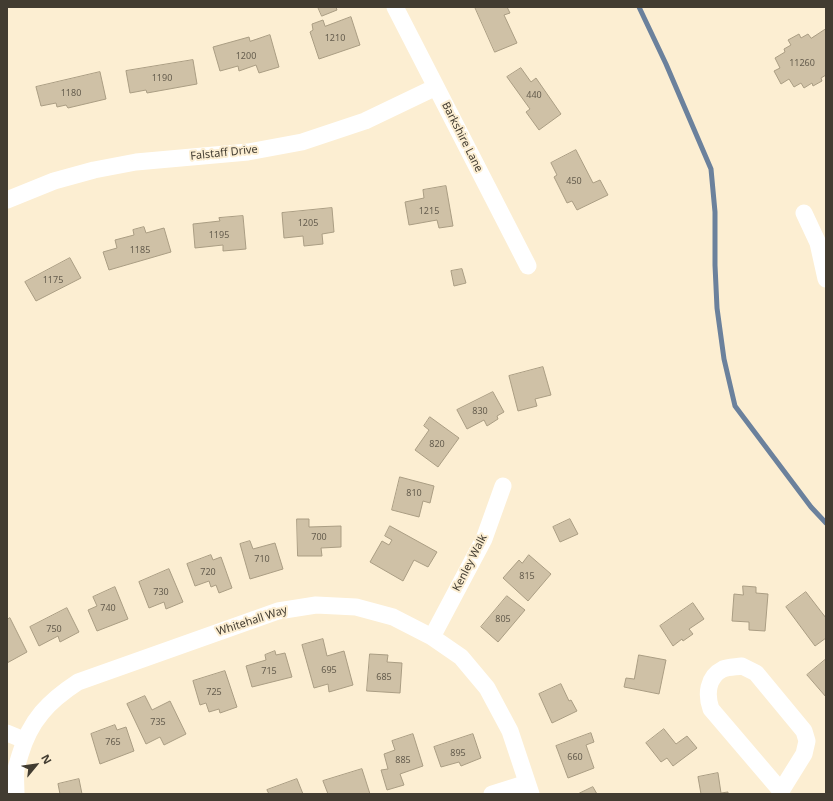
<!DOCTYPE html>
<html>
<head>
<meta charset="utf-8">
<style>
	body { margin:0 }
	#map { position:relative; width:833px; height:801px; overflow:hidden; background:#fceed2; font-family:"Noto Sans",sans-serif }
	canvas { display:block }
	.frame { position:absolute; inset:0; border:8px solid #423c31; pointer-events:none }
	.north { position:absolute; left:16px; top:745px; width:40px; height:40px; -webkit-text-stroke:3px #fceed2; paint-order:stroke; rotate:61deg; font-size:11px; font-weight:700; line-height:16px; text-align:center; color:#423c31 }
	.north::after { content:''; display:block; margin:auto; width:14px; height:18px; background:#423c31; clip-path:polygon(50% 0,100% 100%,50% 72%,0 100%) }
</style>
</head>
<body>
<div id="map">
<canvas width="833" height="801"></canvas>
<div class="frame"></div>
<div class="north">N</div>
</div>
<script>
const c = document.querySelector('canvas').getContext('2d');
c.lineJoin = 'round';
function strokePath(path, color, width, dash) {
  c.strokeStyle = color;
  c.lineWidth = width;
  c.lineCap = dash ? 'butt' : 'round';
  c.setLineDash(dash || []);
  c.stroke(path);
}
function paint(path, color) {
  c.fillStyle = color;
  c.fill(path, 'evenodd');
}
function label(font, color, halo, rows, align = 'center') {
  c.font = font + ' "Noto Sans",sans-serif';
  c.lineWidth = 4;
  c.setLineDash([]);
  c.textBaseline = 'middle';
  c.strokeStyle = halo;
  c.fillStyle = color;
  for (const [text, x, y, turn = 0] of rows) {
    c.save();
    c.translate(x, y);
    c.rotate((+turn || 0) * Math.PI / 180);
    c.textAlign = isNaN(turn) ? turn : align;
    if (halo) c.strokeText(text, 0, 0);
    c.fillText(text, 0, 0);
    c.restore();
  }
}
strokePath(new Path2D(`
	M639,7L666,64L711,169L715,212V265L717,308L724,359L735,406L811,507L826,523`), '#6b819c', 5);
const building = new Path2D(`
	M318,7H336L337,10L322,16Z
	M475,7H507L510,13L504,15L517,43L495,52Z
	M351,17L360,45L319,59L310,32L313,30L312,24L323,20L325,26Z
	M826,29V75L821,78L822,81L813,86L812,83L804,88L801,83L794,87L789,79L781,84L774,71L780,68L775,58L785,52L784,49L791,45L788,40L799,34L801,38L808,34L811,38Z
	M270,35L279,67L259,73L256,65L239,71L238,66L220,71L213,47L249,37L250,41Z
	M193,60L197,84L147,93L146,90L130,93L126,71Z
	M521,68L531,82L536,78L561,114L539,130L526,112L530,109L507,77Z
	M100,72L106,99L68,108L66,105L57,107L56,103L41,106L36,87Z
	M576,150L593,183L600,180L608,195L577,210L572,201L567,203L554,177L557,175L551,163Z
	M446,186L453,226L439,228L437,220L409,225L405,202L424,198L423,190Z
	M332,208L334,232L322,234L323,244L304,246L303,236L284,238L282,213Z
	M243,216L246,249L223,251V245L195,248L193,224L220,221L219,218Z
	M144,227L146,233L164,228L171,252L109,270L103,252L117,248L115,240L134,235L133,230Z
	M70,258L81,278L36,301L25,282Z
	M462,269L466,283L454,286L451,271Z
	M543,367L551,395L535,399L537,406L518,411L509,376Z
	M493,392L504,412L497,416L498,419L487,426L484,420L467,429L457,410Z
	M430,417L459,438L438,467L415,450L429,430L424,426Z
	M400,477L434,486L430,503L423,501L419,517L392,510Z
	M297,519H309V527L341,526V547L321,548L322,556H298Z
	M570,519L578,534L560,542L553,527Z
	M390,526L437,552L428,567L414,560L403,581L370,562L382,541L389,545L392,540L385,536Z
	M250,541L253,549L275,543L283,569L250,579L240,544Z
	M211,555L213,560L221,557L232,588L219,593L216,585L211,587L209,581L195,586L187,564Z
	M529,555L551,574L528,601L503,578L519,560L522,563Z
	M169,569L183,602L166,609L164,602L149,608L139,582Z
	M743,586L756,587V593L768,594L765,631L749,630V622L732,621L734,594L743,595Z
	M115,587L128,619L97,631L88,610L97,606L93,597Z
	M806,592L826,618V638L815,646L786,607Z
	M507,596L525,610L498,642L481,627Z
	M693,603L704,619L689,629L693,634L683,641L682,639L673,646L660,626Z
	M67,608L79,632L60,642L58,636L39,646L30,627Z
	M10,618L27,652L7,663V620Z
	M323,639L327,656L344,651L353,685L329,692L328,684L314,688L302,645Z
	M275,651L276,655L285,653L292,677L252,687L246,666L266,660L265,655Z
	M370,654L388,655L387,662L402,663L400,693L367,691Z
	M639,655L666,660L659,694L624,687L626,678L634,679Z
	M825,660L826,662V697L807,675Z
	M225,671L237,707L220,713L219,709L209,712L206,703L200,705L193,681Z
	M561,684L569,701L571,700L577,711L552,723L539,694Z
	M145,696L152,710L170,701L186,734L164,745L160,737L146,744L127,704Z
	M115,725L117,730L126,727L134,751L100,764L91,734Z
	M664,729L676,744L687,736L697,748L673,766L667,758L661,762L646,743Z
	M591,733L594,742L586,745L594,768L568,778L556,746Z
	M413,734L423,766L400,774L404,785L387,790L381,770L388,769L384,754L395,750L392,741Z
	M473,734L481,758L461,766L459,762L441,767L434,747Z
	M362,769L370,794H328L323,781Z
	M718,773L721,793L728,792V794H701L698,777Z
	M79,779L82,794H60L58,784Z
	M297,779L303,794H269L267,790Z
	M593,787L597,794H578Z`);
paint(building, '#cfc1a6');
strokePath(building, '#aa9d83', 1);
strokePath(new Path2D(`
	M395,7L528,266
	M7,200L54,181L94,170L136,162L248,152L302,142L365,121L436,87
	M804,213L818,243L826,279
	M432,637L484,539L503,486
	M742,666L756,673L804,731L807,741L804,754L781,791L711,709C706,695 707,677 723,669C728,667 736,667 742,666Z
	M7,733L24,740
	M16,794C16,786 15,777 16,769C17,764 19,759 20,755C30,720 49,701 78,682L278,611L316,605L356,607L393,617L432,637L461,657L487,688L510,731L531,794
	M492,794L527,783`), '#fff', 17);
label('9px', '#655d4e', null, [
	["1210",335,38],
	["1200",246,56],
	["11260",802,63],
	["1190",162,78],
	["1180",71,93],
	["440",534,95],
	["450",574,181],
	["1215",429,211],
	["1205",308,223],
	["1195",219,235],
	["1185",140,250],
	["1175",53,280],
	["830",480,411],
	["820",437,444],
	["810",414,493],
	["700",319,537],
	["710",262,559],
	["720",208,572],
	["815",527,576],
	["730",161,592],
	["740",108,608],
	["805",503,619],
	["750",54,629],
	["695",329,670],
	["715",269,671],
	["685",384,677],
	["725",214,692],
	["735",158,722],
	["765",113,742],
	["895",458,753],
	["660",575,757],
	["885",403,760]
]);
label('11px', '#423c31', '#fceed2', [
	["Barkshire Lane",462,137,63],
	["Falstaff Drive",224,153,-6],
	["Kenley Walk",470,563,-63],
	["Whitehall Way",252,621,-18]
]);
</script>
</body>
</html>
